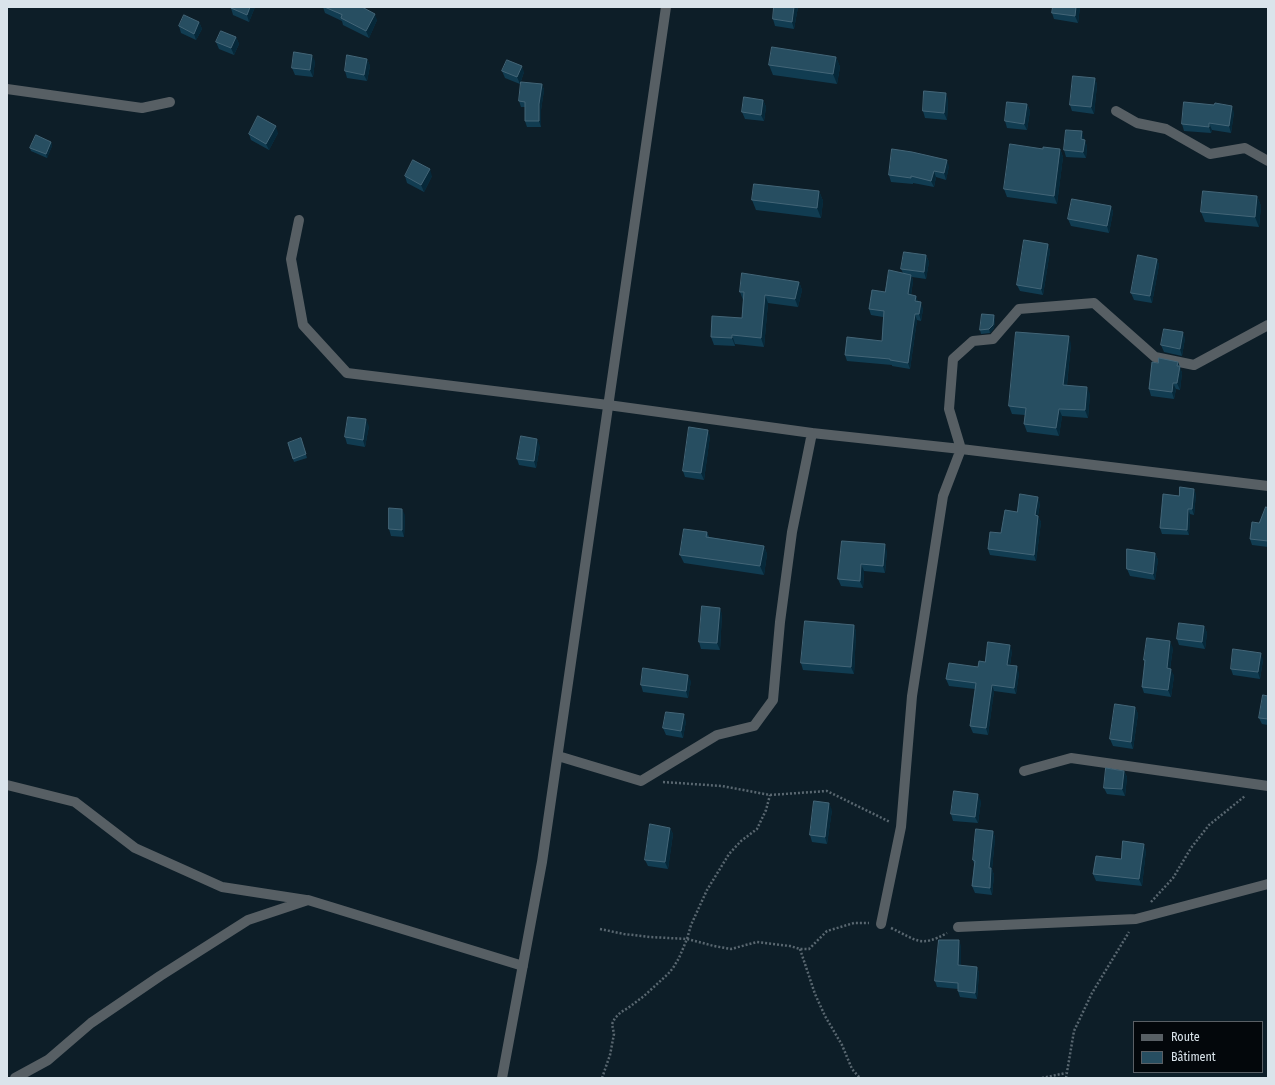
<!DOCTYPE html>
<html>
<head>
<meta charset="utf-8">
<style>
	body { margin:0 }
	#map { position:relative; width:1275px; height:1085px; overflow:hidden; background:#0d1e28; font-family:"Fira Sans Condensed",sans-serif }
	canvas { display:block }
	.frame { position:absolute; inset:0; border:8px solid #dae4eb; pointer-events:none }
	.legend { position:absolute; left:1133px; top:1021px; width:130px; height:52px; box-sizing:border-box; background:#03070b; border:1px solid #595f65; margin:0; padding:5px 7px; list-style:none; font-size:12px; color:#dae4eb }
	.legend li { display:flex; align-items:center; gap:8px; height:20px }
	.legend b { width:20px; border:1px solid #595f65 }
</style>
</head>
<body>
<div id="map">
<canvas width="1275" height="1085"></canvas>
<div class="frame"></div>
<ul class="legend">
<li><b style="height:5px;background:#575f64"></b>Route</li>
<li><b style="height:11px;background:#274e61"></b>Bâtiment</li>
</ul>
</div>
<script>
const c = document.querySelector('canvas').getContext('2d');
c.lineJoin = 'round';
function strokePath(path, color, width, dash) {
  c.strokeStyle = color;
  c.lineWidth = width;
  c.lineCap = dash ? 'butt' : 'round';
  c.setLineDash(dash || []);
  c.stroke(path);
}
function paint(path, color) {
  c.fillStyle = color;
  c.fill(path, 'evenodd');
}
strokePath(new Path2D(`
	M663,782L722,786L770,795L827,791L890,822
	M1151,902L1173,878L1191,848L1209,825L1245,796
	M891,928C917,940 920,948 947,933
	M600,929L624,934L650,937L687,939L714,946L731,949L757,942L790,946L800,949H809L827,931L854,923H869
	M800,949L815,994L825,1016L842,1045L852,1069L860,1078
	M602,1078L610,1055L614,1034L612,1024L615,1018L621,1012L628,1008L644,996L668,974L673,968L679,958L687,939L691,925L707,890L729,854L741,841L757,829L766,810L770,795
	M1042,1078L1066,1073
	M1066,1078L1074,1031L1092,993L1129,932`), '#596770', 2.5, [2, 2]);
strokePath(new Path2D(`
	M7,89L142,108L170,102
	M1116,111L1137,123L1166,129L1210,154L1245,148L1268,161
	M299,220L291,259L303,325L347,373L608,405L812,433L961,449L1268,486
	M558,756L641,781L717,735L754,726L773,700L780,622L792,532L812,433
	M1024,771L1071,758L1268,786
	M7,785L75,802L135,848L222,887L306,900
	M881,924L901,827L912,696L943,496L961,449L949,409L953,359L973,341L993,339L1019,309L1094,303L1155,357L1194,365L1268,325
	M958,927L1136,919L1268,884
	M15,1078L48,1060L91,1023L160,976L248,920L308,900L523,966
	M502,1078L542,862L666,7`), '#575f64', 10);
paint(new Path2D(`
	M231,7H255L249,22L233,15L231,8Z
	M323,7H362L377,20L369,38L343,25L342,21L325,13Z
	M798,7L794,29L775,26L773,19Z
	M1053,7H1080L1078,23L1054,19L1052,13Z
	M199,22L202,29L196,40L181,33L179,26Z
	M236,37L239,44L234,55L219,49L216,42Z
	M836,57L840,67L837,84L773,75L769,65Z
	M367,59L370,66L367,81L347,78L345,71Z
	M315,61L313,77L295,75L292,68Z
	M502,71L524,72L520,84L505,78Z
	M1095,78L1097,85L1094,114L1072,111L1070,105Z
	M542,84L544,90L541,110V127H527L525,121V107H521L519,101Z
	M948,99L947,120L925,118L923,111Z
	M763,100L766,107L764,121L745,119L742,112Z
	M1027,104L1030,111L1027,130L1007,128L1005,121Z
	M1234,112L1231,133L1212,130L1211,133L1184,131L1182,124Z
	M278,133L269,150L251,140L249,134Z
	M1084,138V140L1087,146L1086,158L1066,157L1064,150Z
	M51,142L52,146L47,158L31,151L30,148Z
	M1043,149H1060L1063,157L1057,204L1007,197L1004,189Z
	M949,166L946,180L936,177L934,187L913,183V184L891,182L889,175Z
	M405,176H432L424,192L407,183Z
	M819,191L823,201L821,218L756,210L752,200Z
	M1257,196L1261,206L1259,227L1205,222L1201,212Z
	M1111,206L1113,212L1109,233L1071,226L1068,219Z
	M1048,244L1050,251L1043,295L1020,291L1017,285Z
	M926,255L929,262L926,279L912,277L913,281L911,295L916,296L918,302L923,309L921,321L917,320L910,369L892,366V365L847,361L845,355L882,341L883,317L871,315L869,309L903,273L901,269Z
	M1157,259L1159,265L1152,303L1134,300L1131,293Z
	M799,282L802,290L798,307L768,303L764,347L735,344V346L714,345L711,337L742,318L743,300L740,292Z
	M995,319L994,328L990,333L981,334L980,330Z
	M1185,338L1182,356L1164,352L1161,345Z
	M1071,344L1067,385L1090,394L1088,418L1062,416L1059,436L1027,432L1024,424L1025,415L1012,414L1009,406Z
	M1178,362L1182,373L1180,390L1176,389L1174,399L1151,396L1149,389L1158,363Z
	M369,426L365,447L347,444L345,437Z
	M710,436L704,480L685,477L683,471Z
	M301,438L307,458L294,462L288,443Z
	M540,446L536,468L519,465L517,459Z
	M1196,494L1194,515L1190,514L1189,535L1162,534L1160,528L1179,496Z
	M1040,503L1038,516L1041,522L1036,561L990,555L988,549L1001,533L1017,512Z
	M1268,508V547L1252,545L1250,539Z
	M405,515L404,537L391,536L389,529Z
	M707,532L709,537L764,546L767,554L764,575L684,563L680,555Z
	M842,541L887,551L885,573L864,571L863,588L841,586L838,579Z
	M1155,553L1158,560L1155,580L1130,576L1127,569Z
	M722,614L720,650L701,649L699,642Z
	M854,625L856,632L854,674L803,670L801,663Z
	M1204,626L1207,633L1205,649L1179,645L1177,639Z
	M1173,648L1170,669L1174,676L1171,697L1144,693L1142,687L1145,663L1144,660Z
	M1012,651L1010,665L1019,673L1016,694L994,691L988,735L973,733L970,726L975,689L949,686L946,679L978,667L985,662Z
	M1263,660L1260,679L1233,675L1231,669Z
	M691,681L688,698L643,692L641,685Z
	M1268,696V725L1262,724L1259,718Z
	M1135,707L1138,714L1133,749L1113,746L1110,739Z
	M686,721L683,738L666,735L663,728Z
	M1124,771L1127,777L1125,796L1107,794L1104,788Z
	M981,801L978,823L953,821L951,814Z
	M832,810L827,844L812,842L810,835Z
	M670,828L673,834L668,869L648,866L645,860Z
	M993,831L995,838L992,869L994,875L992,895L975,893L972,886L974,864L973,860Z
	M1146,850L1142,886L1096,881L1093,874Z
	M961,946V966L977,967L979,973L977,999L960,997L958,991V989L937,987L935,981Z`), '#113c51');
paint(new Path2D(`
	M250,7H255L249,22L247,15Z
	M794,7H798L794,29L792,22Z
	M1076,7H1080L1078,23L1075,16Z
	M375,14L377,20L369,38L366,31Z
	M199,22L202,29L196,40L194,34Z
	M236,37L239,44L234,55L231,48Z
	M312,55L315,61L313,77L310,70Z
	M836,57L840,67L837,84L833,74Z
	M367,59L370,66L367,81L364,75Z
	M522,66L524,72L520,84L517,77Z
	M1095,78L1097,85L1094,114L1091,107Z
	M542,84L544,90L541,110V127L539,121V104Z
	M946,93L948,99L947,120L944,113Z
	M763,100L766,107L764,121L761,115Z
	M1027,104L1030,111L1027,130L1024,124Z
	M1232,106L1234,112L1231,133L1229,126Z
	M1209,123L1212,130L1211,133L1209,127Z
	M276,126L278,133L269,150L266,144Z
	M1082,131L1084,138L1083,146L1081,139Z
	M1085,140L1087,146L1086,158L1083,152Z
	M51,142L52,146L47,158L46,154Z
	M1060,149L1063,157L1057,204L1054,196Z
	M947,160L949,166L946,180L944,173Z
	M430,169L432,176L424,192L421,185Z
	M934,171L936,177L934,187L931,181Z
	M819,191L823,201L821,218L817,208Z
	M1257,196L1261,206L1259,227L1255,217Z
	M1111,206L1113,212L1109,233L1107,226Z
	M1048,244L1050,251L1043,295L1041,289Z
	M926,255L929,262L926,279L924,272Z
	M1157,259L1159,265L1152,303L1150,296Z
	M911,275L913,281L910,301L908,294Z
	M799,282L802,290L798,307L795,299Z
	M765,295L768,303L764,347L761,338Z
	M916,296L918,302L915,301Z
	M921,302L923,309L921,321L919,314Z
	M915,314L917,320L910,369L908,363Z
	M994,315L995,319L994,328L990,333L989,329Z
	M1183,332L1185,338L1182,356L1180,349Z
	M732,335L735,344V346L732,338Z
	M1069,336L1071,344L1066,392L1063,385Z
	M1178,362L1182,373L1180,390L1177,383V366Z
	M1173,383L1176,389L1174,399L1172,392Z
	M1087,387L1090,394L1088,418L1085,410Z
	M1059,409L1062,416L1059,436L1056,428Z
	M366,419L369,426L365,447L363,440Z
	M708,430L710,436L704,480L701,473Z
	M537,439L540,446L536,468L534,461Z
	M1194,489L1196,494L1194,515L1192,509Z
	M1038,497L1040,503L1037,521L1035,515Z
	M402,509L405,515L404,537L402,530Z
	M1188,509L1190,514L1189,535L1187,530Z
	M1038,516L1041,522L1036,561L1034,555Z
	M885,544L887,551L885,573L883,566Z
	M764,546L767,554L764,575L760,566Z
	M1155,553L1158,560L1155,580L1153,574Z
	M861,564L864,571L863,588L860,581Z
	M720,608L722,614L720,650L717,643Z
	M854,625L856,632L854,674L851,667Z
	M1204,626L1207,633L1205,649L1202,642Z
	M1170,641L1173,648L1169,675L1167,668Z
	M1010,645L1012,651L1009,671L1007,665Z
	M1261,653L1263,660L1260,679L1258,672Z
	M1017,666L1019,673L1016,694L1014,688Z
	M1171,669L1174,676L1171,697L1168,690Z
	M688,675L691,681L688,698L686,691Z
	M992,685L994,691L988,735L986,728Z
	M1135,707L1138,714L1133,749L1131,742Z
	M684,714L686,721L683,738L681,731Z
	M1124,771L1127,777L1125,796L1122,789Z
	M978,794L981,801L978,823L975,817Z
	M829,803L832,810L827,844L825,837Z
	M670,828L673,834L668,869L665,862Z
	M993,831L995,838L992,869L994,875L992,895L990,888L989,868Z
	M1144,844L1146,850L1142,886L1139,879Z
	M959,940L961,946V971L958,965Z
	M977,967L979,973L977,999L975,993Z`), '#062839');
const building = new Path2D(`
	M231,7H250L247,15L231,8Z
	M325,7H362L375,14L366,31L341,18L342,15Z
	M774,7H794L792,22L773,19Z
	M1053,7H1076L1075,16L1052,13Z
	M184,15L199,22L194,34L179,26Z
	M221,31L236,37L231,48L216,42Z
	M772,47L836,57L833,74L769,65Z
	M294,52L312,55L310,70L292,68Z
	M347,55L367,59L364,75L345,71Z
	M507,60L522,66L517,77L502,71Z
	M1073,76L1095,78L1091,107L1070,105Z
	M521,82L542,84L539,104V121H525V102L519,101Z
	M924,91L946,93L944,113L923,111Z
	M744,97L763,100L761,115L742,112Z
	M1007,102L1027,104L1024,124L1005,121Z
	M1184,102L1214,105L1215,103L1232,106L1229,126L1209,123V127L1182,124Z
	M258,116L276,126L266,144L249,134Z
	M1066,130L1082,131L1081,139L1085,140L1083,152L1064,150Z
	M36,135L51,142L46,154L30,148Z
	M1010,144L1043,149V147L1060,149L1054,196L1004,189Z
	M892,149L912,152L947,160L944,173L934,171L931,181L911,176V178L889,175Z
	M413,160L430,169L421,185L405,176Z
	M754,184L819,191L817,208L752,200Z
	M1203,191L1257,196L1255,217L1201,212Z
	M1072,199L1111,206L1107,226L1068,219Z
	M1024,240L1048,244L1041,289L1017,285Z
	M904,252L926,255L924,272L901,269Z
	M1138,255L1157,259L1150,296L1131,293Z
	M889,270L911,275L908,294L916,296L915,301L921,302L919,314H915L908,363L890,360V359L845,355L847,337L882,341L884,311L869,309L872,290L885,292Z
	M742,273L799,282L795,299L765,295L761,338L732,335V338L711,337L712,316L742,318L744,292H740Z
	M982,314L994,315L993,325L989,329L980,330Z
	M1164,329L1183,332L1180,349L1161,345Z
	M1016,332L1069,336L1063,385L1087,387L1085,410L1059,409L1056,428L1024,424L1026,408L1009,406Z
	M1159,358L1178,362L1177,366H1180L1177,383H1173L1172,392L1149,389L1152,362L1158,363Z
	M348,417L366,419L363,440L345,437Z
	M689,427L708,430L701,473L683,471Z
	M521,436L537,439L534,461L517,459Z
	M301,438L306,454L293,459L288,443Z
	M1180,487L1194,489L1192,509H1188L1187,530L1160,528L1163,494L1179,496Z
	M1020,494L1038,497L1035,515L1038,516L1034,555L988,549L990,532L1001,533L1005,510L1017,512Z
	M1266,507L1268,508V541L1250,539L1252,522L1259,523Z
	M389,508L402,509V530L389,529Z
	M684,529L707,532L706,537L764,546L760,566L680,555Z
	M842,541L885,544L883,566L861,564L860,581L838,579Z
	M1127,549L1155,553L1153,574L1127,569Z
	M702,606L720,608L717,643L699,642Z
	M805,621L854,625L851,667L801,663Z
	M1179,623L1204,626L1202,642L1177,639Z
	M1147,638L1170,641L1167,668L1171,669L1168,690L1142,687L1145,660H1144Z
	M988,642L1010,645L1007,665L1017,666L1014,688L992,685L986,728L970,726L976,683L946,679L949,663L978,667L979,661L985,662Z
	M1233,649L1261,653L1258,672L1231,669Z
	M643,668L688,675L686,691L641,685Z
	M1263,695L1268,696V719L1259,718Z
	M1115,704L1135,707L1131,742L1110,739Z
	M666,712L684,714L681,731L663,728Z
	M1106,768L1124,771L1122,789L1104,788Z
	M954,791L978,794L975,817L951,814Z
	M814,801L829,803L825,837L810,835Z
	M650,824L670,828L665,862L645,860Z
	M976,829L993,831L989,868H991L990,888L972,886L975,861L973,860Z
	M1123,841L1144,844L1139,879L1093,874L1096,856L1121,859Z
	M939,940H959L958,965L977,967L975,993L958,991V983L935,981Z`);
paint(building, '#274e61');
strokePath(building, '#436577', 1);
</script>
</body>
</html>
